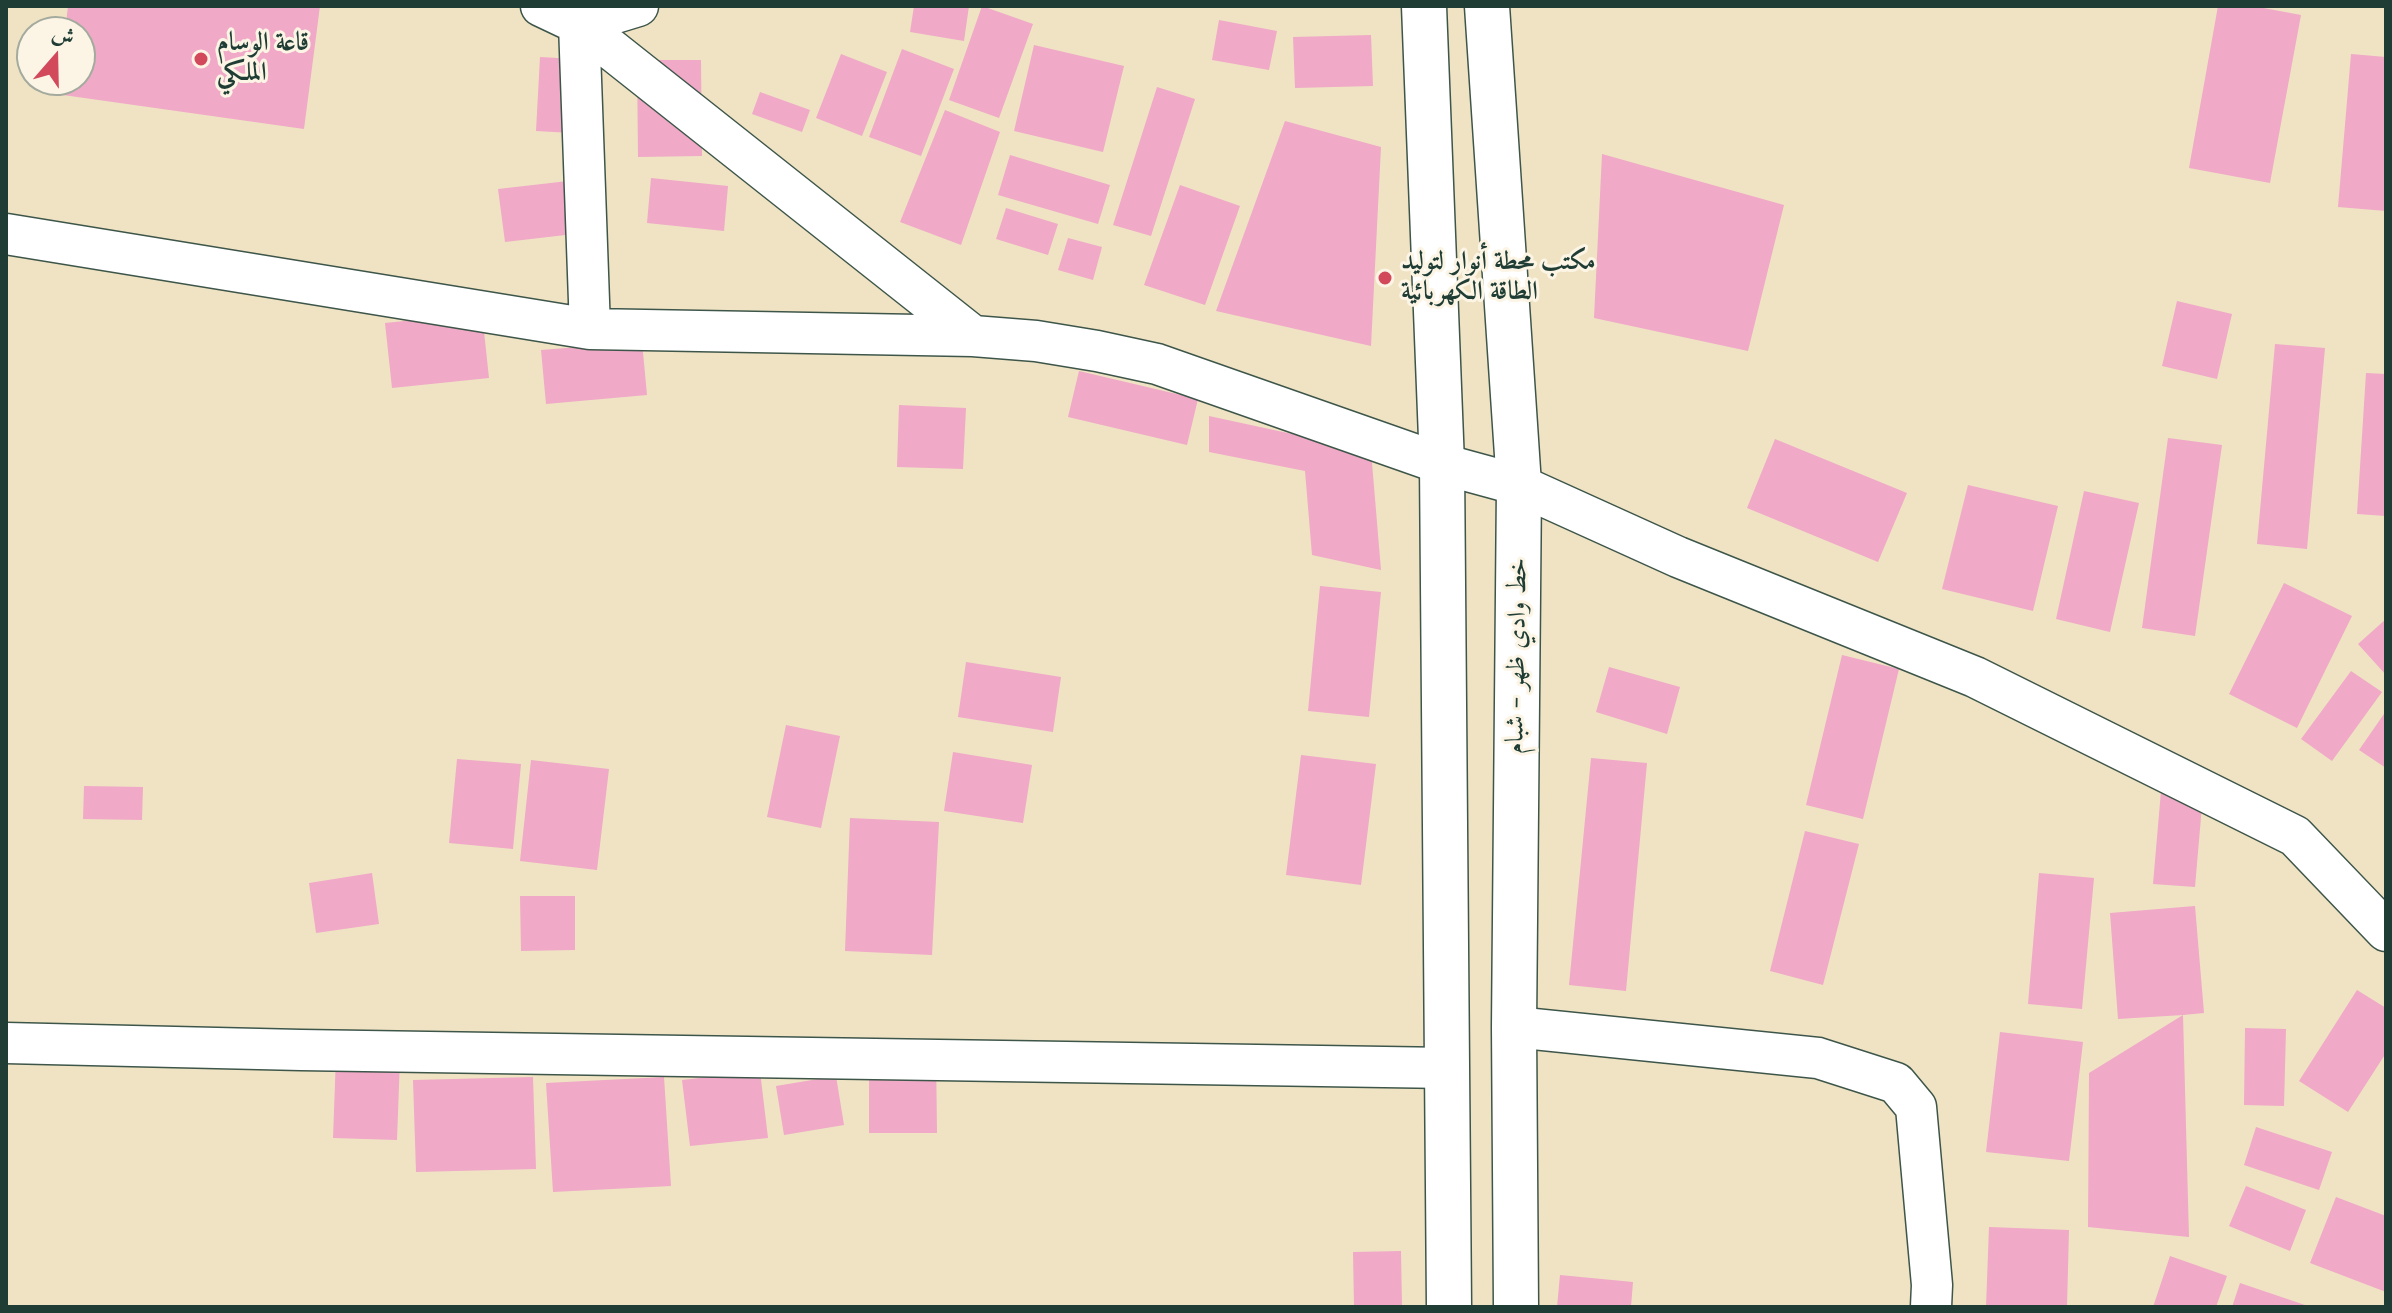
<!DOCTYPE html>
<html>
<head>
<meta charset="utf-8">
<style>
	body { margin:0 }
	#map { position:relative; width:2392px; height:1313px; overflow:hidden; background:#efe3c4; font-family:Cardo,Amiri,serif }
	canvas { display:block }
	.frame { position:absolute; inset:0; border:8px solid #1f3d34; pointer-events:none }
	.north { position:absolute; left:16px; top:16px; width:80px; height:80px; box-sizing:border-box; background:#fcf5e5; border:2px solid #a4ab9e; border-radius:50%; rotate:20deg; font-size:22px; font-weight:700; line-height:32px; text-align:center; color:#1f3d34 }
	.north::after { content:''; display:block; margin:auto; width:28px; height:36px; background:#d1495b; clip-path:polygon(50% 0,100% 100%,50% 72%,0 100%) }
</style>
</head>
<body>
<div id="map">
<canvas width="2392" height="1313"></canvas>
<div class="frame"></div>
<div class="north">ش</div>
</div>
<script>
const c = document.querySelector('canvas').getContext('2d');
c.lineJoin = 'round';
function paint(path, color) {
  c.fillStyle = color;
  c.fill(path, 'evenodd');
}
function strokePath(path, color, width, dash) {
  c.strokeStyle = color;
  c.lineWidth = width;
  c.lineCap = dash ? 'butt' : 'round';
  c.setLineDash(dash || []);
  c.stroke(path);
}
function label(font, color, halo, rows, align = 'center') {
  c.font = font + ' Cardo,Amiri,serif';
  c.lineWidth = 6;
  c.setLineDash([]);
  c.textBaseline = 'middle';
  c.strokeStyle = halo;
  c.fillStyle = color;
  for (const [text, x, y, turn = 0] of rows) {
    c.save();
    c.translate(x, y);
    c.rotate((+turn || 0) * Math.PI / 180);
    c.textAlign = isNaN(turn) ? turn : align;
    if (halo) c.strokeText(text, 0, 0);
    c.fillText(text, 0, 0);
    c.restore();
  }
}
paint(new Path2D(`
	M68,6H320L304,129L56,94L58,80H80V32H65Z
	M914,6H969L964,41L910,32Z
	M982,6L1033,24L999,118L949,100Z
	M2218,6H2253L2301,15L2270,183L2189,168Z
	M1219,20L1277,31L1269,70L1212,60Z
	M1371,35L1373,86L1295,88L1293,37Z
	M1034,45L1124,66L1103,152L1014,131Z
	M902,49L954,69L921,156L869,137Z
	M841,54L887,72L862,136L816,118Z
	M2351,54L2386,57V211L2338,207Z
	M540,57L594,60L590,134L536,131Z
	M637,60H701L702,156L638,157Z
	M1157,87L1195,99L1151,236L1113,225Z
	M760,92L810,110L802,132L752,114Z
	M945,110L1000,132L961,245L900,222Z
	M1285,121L1381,147L1371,346L1216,311Z
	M1602,154L1784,205L1748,351L1594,318Z
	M1010,155L1110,185L1098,224L998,195Z
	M651,178L728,186L724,231L647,223Z
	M568,181L574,234L505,242L498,189Z
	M1180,185L1240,206L1205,305L1144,285Z
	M1006,208L1058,224L1048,255L996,239Z
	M1068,238L1102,247L1093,280L1058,270Z
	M2177,301L2232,314L2217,379L2162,366Z
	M482,313L489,378L392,388L385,323Z
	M642,342L647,395L546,404L541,350Z
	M2275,344L2325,348L2307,549L2257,544Z
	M1079,371L1198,399L1187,445L1068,417Z
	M2366,373L2386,374V516L2357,514Z
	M899,405L966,408L963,469L897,467Z
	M1209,416L1371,451L1381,570L1312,555L1305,471L1209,452Z
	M2168,438L2222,445L2195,636L2142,628Z
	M1775,439L1907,493L1878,562L1747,508Z
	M1968,485L2058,506L2033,611L1942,589Z
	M2084,491L2139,503L2110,632L2056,619Z
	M2284,583L2352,616L2297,728L2229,694Z
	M1320,586L1381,592L1369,717L1308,711Z
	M2386,619V675L2358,644Z
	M1842,655L1899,669L1863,819L1806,805Z
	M966,662L1061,677L1053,732L958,717Z
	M1609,667L1680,687L1667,734L1596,712Z
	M2351,671L2382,692L2332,761L2301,739Z
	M2386,711V768L2359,750Z
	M786,725L840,736L821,828L767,817Z
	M953,752L1032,765L1023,823L944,811Z
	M1301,755L1376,764L1361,885L1286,875Z
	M1591,758L1647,763L1626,991L1569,985Z
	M457,759L521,764L513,849L449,843Z
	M531,760L609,769L597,870L520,861Z
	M84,786L143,787L142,820L83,819Z
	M2161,791L2203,794L2195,887L2153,884Z
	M850,818L939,822L932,955L845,951Z
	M1805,831L1859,844L1823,985L1770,971Z
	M372,873L379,924L316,933L309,883Z
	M2039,873L2094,878L2082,1009L2028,1004Z
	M520,896H575V950L521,951Z
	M2195,906L2204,1013L2183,1015L2189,1237L2088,1227L2089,1073L2183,1015L2118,1019L2110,913Z
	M2357,990L2386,1008V1053L2348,1112L2299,1081Z
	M2245,1028L2286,1029L2284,1106L2244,1105Z
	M2000,1032L2083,1042L2069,1161L1986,1152Z
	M869,1053H936L937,1133H869Z
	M336,1056L400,1059L397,1140L333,1138Z
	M760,1071L768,1138L690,1146L682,1080Z
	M836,1076L844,1125L784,1135L776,1086Z
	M533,1077L536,1169L416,1172L413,1080Z
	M664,1077L671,1186L553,1192L546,1083Z
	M2256,1127L2332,1152L2319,1190L2244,1165Z
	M2246,1186L2306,1210L2290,1251L2229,1226Z
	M2336,1197L2386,1216V1292L2310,1263Z
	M1989,1227L2069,1230L2067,1307H1986Z
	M1401,1251L1402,1307H1354L1353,1252Z
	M2170,1256L2227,1276L2216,1307H2153Z
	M1560,1275L1633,1282L1631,1307H1557Z
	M2240,1283L2308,1306V1307H2232Z`), '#f0a9c7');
const minor = new Path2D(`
	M541,6L579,24L590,329
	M579,24L973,336
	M579,24L638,6
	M6,234L590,329L973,336L1036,341L1097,351L1157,364L1442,464L1519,485L1678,557L1975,677L2295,836L2386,931
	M1514,1027L1818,1058L1896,1083L1916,1107L1932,1285L1931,1307
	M6,1043L301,1050L1448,1068`);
const primary = new Path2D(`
	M1424,6L1442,464L1449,1307
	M1487,6L1519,485L1514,1027L1516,1307`);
strokePath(minor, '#3e564a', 43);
strokePath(primary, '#3e564a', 47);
strokePath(minor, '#fff', 40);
strokePath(primary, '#fff', 44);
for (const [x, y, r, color] of [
	[201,59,8,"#d1495b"],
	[1385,278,8,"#d1495b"]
]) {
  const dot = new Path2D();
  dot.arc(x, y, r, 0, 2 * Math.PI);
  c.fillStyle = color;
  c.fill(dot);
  strokePath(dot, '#fcf5e5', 3);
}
label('bold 26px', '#1f3d34', '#fcf5e5', [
	["قاعة الوسام",217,44],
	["الملكي",217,74],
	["مكتب محطة أنوار لتوليد",1401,263],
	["الطاقة الكهربائية",1401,293]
], 'left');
label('26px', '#1f3d34', '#fcf5e5', [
	["خط وادي ظهر - شبام",1518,656,-89]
]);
</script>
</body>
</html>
